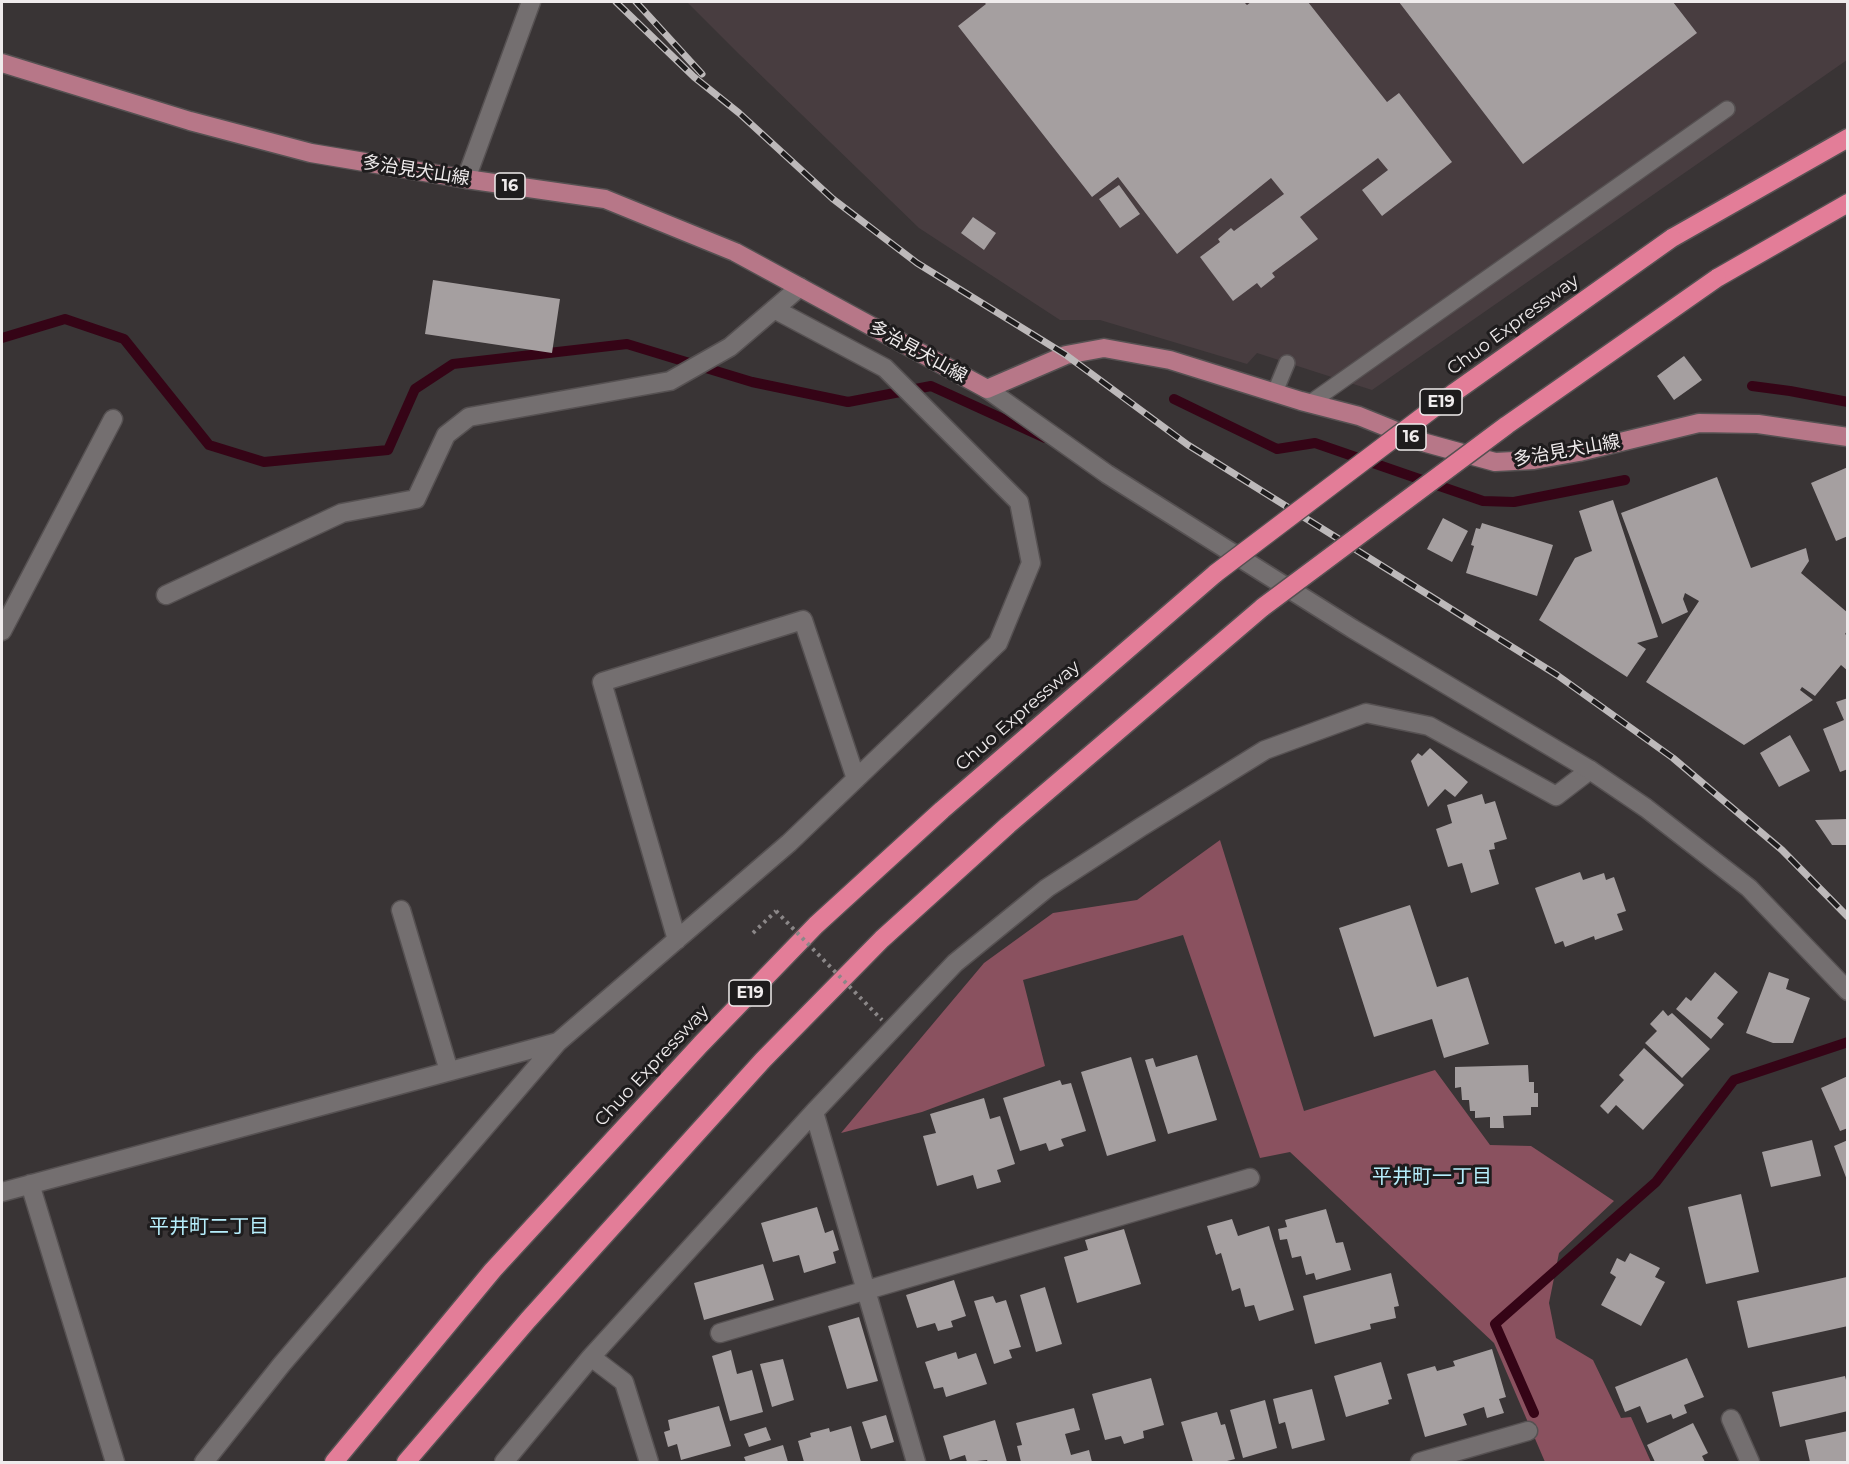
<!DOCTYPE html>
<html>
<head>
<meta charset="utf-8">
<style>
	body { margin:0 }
	#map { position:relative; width:1849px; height:1464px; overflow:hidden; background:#393435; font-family:Montserrat,sans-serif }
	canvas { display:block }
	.frame { position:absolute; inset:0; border:3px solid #efebec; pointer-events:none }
</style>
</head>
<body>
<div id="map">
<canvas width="1849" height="1464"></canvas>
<div class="frame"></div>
</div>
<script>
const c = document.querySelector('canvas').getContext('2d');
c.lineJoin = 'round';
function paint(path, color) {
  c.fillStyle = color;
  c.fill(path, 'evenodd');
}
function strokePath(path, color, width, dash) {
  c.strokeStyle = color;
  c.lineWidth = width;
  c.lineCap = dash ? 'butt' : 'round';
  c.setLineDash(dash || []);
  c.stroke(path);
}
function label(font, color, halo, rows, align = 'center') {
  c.font = font + ' Montserrat,"Noto Sans JP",sans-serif';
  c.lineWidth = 6;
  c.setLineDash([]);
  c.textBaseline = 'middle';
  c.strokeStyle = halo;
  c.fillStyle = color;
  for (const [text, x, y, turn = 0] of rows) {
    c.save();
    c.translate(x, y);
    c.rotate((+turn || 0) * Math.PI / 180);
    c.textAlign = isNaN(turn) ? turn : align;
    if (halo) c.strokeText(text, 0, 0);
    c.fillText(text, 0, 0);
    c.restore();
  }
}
paint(new Path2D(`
	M687,2H1847V60L1372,390L1257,353L1247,364L1100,320H1060L919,228L740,55Z`), '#483d40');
paint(new Path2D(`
	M1220,840L1304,1111L1435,1070L1490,1145L1531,1146L1614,1201L1559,1253L1549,1303L1556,1338L1593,1360L1621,1418L1631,1417L1651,1462H1545L1494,1343L1290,1152L1260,1158L1183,935L1023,980L1045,1066L922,1112L841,1133L984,963L1053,913L1137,900Z`), '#8a515f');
strokePath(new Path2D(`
	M2,338L65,319L124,339L209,445L264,462L388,450L415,389L453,364L627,344L752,382L848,402L931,386L1045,438
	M1752,386L1790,391L1848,402
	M1174,399L1277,449L1315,443L1483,501L1514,502L1625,480
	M1534,1413L1495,1324L1656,1182L1734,1080L1848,1042`), '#350416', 10);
paint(new Path2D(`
	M984,2H1244L1247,5L1251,2H1308L1387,102L1399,93L1452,162L1382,216L1362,190L1388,170L1378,158L1300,217L1318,239L1272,273L1275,277L1261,288L1257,283L1233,301L1200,257L1220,242L1218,239L1231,228L1234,231L1284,194L1271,178L1177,254L1118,177L1092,197L958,26L986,4Z
	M1399,2H1673L1697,33L1523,164Z
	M1119,185L1140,214L1120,228L1099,199Z
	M973,217L996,233L984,250L961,233Z
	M433,280L560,299L552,353L425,334Z
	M1684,356L1702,380L1674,400L1657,376Z
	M1848,467V536L1836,541L1811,483Z
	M1717,477L1751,568L1806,548L1809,561L1801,573L1848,613V630L1845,634L1848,636V671L1841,665L1815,696L1802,687L1800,690L1813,700L1744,745L1646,682L1699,601L1685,593L1683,599L1688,612L1662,624L1621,513Z
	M1613,500L1658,637L1637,643L1646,649L1627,677L1539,620L1575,558L1592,551L1579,511Z
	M1443,518L1468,531L1452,562L1427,549Z
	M1482,523L1553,545L1537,596L1466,573L1474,546L1471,545L1476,528L1480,529Z
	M1848,698V769L1840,772L1823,729L1844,720L1836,702Z
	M1790,735L1810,771L1779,787L1760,753Z
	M1430,748L1468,782L1455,797L1445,789L1428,807L1411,761L1418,753L1422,756Z
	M1482,794L1485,804L1495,801L1507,839L1494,843L1495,849L1489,850L1499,884L1471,893L1462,863L1448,867L1436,829L1452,823L1447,805Z
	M1848,819V845H1832L1815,820Z
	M1580,872L1583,880L1604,873L1606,880L1614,877L1626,911L1617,914L1623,930L1595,940L1594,936L1565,947L1563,941L1555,944L1535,888Z
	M1410,905L1437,987L1468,977L1489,1044L1444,1058L1432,1019L1374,1037L1339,928Z
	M1715,972L1738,992L1717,1018L1724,1024L1711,1039L1676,1009L1686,997L1691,1001Z
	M1769,972L1789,979L1786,989L1810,998L1793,1043H1773L1746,1033Z
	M1663,1010L1668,1016L1672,1013L1710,1049L1682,1078L1645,1043L1657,1031L1650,1024Z
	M1644,1048L1684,1085L1643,1130L1616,1105L1608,1114L1600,1106L1624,1080L1619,1075Z
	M1197,1055L1217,1120L1168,1134L1145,1060L1153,1058L1156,1067Z
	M1131,1057L1156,1141L1107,1156L1081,1072Z
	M1528,1065L1529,1082H1534V1093H1538V1107H1531V1115L1503,1116L1504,1128H1490V1117L1475,1118V1111H1470L1469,1100H1462L1461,1087L1455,1088V1067Z
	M1848,1076V1128L1840,1131L1821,1088Z
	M1060,1080L1062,1085L1071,1083L1086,1131L1061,1139L1064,1146L1049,1151L1046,1143L1020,1151L1003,1098Z
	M984,1098L990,1119L1000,1116L1015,1164L997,1170L1001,1182L977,1189L973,1175L937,1186L923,1136L936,1133L930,1114Z
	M1812,1140L1821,1176L1771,1187L1762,1152Z
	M1848,1140V1180H1847L1834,1146Z
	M1741,1194L1759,1272L1706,1284L1688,1207Z
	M817,1207L825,1233L833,1230L839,1250L833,1252L836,1263L804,1273L799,1255L773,1262L761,1223Z
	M1326,1209L1336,1243L1343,1242L1351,1270L1316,1280L1314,1273L1306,1275L1301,1256L1292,1258L1287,1239L1280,1240L1278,1229L1287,1227L1285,1220Z
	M1232,1219L1238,1236L1269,1226L1294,1310L1259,1321L1254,1305L1245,1307L1240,1288L1232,1291L1221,1253L1216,1255L1207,1226Z
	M1124,1229L1141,1284L1077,1303L1064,1257L1088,1250L1085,1240Z
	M1630,1253L1660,1268L1655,1277L1665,1282L1641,1326L1601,1305L1616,1277L1610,1273L1617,1258L1625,1262Z
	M763,1264L774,1300L704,1320L694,1283Z
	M1391,1273L1399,1306L1394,1307L1396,1318L1370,1324L1371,1329L1315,1344L1303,1296Z
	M1847,1277L1848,1326L1748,1348L1737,1301Z
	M954,1280L966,1316L951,1321L953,1327L938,1331L935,1323L917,1328L906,1295Z
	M1045,1287L1062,1344L1036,1352L1020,1295Z
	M993,1296L996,1303L1006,1300L1021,1347L1009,1350L1012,1358L994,1364L974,1301Z
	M859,1317L878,1381L847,1389L828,1326Z
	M1492,1349L1506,1397L1499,1399L1504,1413L1487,1418L1484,1407L1463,1414L1467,1425L1425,1437L1407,1374L1435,1366L1437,1371L1455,1366L1453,1361Z
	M731,1350L737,1374L752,1370L763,1412L730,1421L712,1356Z
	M956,1352L958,1359L976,1353L987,1384L946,1397L943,1387L934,1389L925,1362Z
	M1687,1358L1704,1397L1684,1405L1687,1413L1673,1419L1671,1414L1647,1423L1640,1406L1625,1412L1615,1387Z
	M783,1359L794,1400L772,1407L760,1364Z
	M1381,1362L1392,1399L1388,1400L1389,1404L1346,1417L1334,1376Z
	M1845,1376L1848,1388V1411L1780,1427L1772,1392Z
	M1151,1378L1164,1425L1143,1431L1144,1438L1124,1444L1121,1436L1105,1440L1092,1394Z
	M1312,1389L1325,1440L1292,1449L1285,1422L1279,1424L1273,1399Z
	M1265,1400L1277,1448L1243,1458L1230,1410Z
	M719,1406L731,1446L681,1460L677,1444L668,1447L664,1432L670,1430L668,1420Z
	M1074,1408L1080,1430L1065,1434L1071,1455L1089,1450L1092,1462H1021L1017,1446L1022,1445L1016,1423Z
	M1217,1412L1221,1425L1225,1424L1235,1459L1223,1462H1193L1181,1422Z
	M886,1415L894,1442L871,1449L862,1422Z
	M995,1420L1007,1462H988L987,1460L967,1462L965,1455L950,1460L943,1436Z
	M1693,1423L1708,1453L1702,1456L1705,1462H1655L1647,1445Z
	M851,1426L861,1462H804L798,1441L811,1437L810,1433L829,1428L830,1432Z
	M766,1427L771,1440L749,1447L744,1434Z
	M1848,1431V1462H1810L1805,1440Z
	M783,1445L788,1462H746L744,1457Z`), '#a59fa0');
const service = new Path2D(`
	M1275,392L1287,363
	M1310,403L1727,109`);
const minor = new Path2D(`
	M466,179L531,2
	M166,595L342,513L416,499L446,435L469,417L670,381L730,347L800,287
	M2,631L113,419
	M401,910L449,1071
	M677,940L602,682L803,620L856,779
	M814,1112L916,1462
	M30,1184L115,1462
	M2,1192L558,1042
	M720,1333L1250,1178
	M591,1357L624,1382L649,1462
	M1731,1419L1750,1462
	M204,1462L282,1364L558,1042L789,843L998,643L1031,563L1019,502L885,368L774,309
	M504,1462L591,1357L814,1112L955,963L1047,888L1141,827L1265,750L1366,713L1429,726L1556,796L1590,770
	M1420,1462L1528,1431`);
const tertiary = new Path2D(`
	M987,389L1107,474L1353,629L1590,770L1646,808L1749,888L1848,991`);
const primary = new Path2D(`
	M2,63L190,121L311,153L466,179L605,199L735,252L987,389L1066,355L1104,348L1170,360L1301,401L1359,416L1426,443L1495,462L1534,460L1579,452L1699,423L1758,424L1848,437`);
const motorway = new Path2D(`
	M1672,238L1848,138
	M1717,278L1848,203
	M334,1462L493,1270L701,1044L816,925L942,810L1216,573
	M406,1462L528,1320L763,1060L882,939L1008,825L1263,607`);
strokePath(service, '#565152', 18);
strokePath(minor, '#565152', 21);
strokePath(tertiary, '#565152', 21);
strokePath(primary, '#565152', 21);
strokePath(motorway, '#565152', 21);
strokePath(new Path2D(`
	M753,933L776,911`), '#8b8788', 4, [3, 4.5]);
strokePath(service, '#746f70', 15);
strokePath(minor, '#746f70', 18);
strokePath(tertiary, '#746f70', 18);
strokePath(primary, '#b77788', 18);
strokePath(motorway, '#e37d98', 18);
const rail = new Path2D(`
	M616,2L694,77L739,113L833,199L917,263L1066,355L1188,445L1557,675L1673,758L1782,850L1848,917
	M636,2L702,74`);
strokePath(rail, '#bdb9ba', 7);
strokePath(rail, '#1e1c1d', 4.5, [14]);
const motorwayBridge = new Path2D(`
	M1216,573L1455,392L1672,238
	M1263,607L1507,425L1717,278`);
strokePath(motorwayBridge, '#565152', 21, []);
strokePath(new Path2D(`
	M776,911L882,1020`), '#8b8788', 4, [3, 4.5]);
strokePath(motorwayBridge, '#e37d98', 18);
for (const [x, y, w] of [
	[510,186,30],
	[1441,402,42],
	[1411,437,30],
	[750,993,42]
]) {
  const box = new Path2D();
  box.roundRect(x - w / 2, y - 13, w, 26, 4.5);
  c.fillStyle = '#1e1c1d';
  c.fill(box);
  strokePath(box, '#efebec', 1.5);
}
label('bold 16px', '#efebec', null, [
	["16",510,186],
	["E19",1441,402],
	["16",1411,437],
	["E19",750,993]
]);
label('18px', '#efebec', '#1e1c1d', [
	["多治見犬山線",416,171,9],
	["Chuo Expressway",1513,325,-36],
	["多治見犬山線",918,352,29],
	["多治見犬山線",1567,451,-10],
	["Chuo Expressway",1018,716,-41],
	["Chuo Expressway",652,1066,-47]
]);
label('20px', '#b6eefc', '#1e1c1d', [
	["平井町一丁目",1432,1177],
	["平井町二丁目",209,1227]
]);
</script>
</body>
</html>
